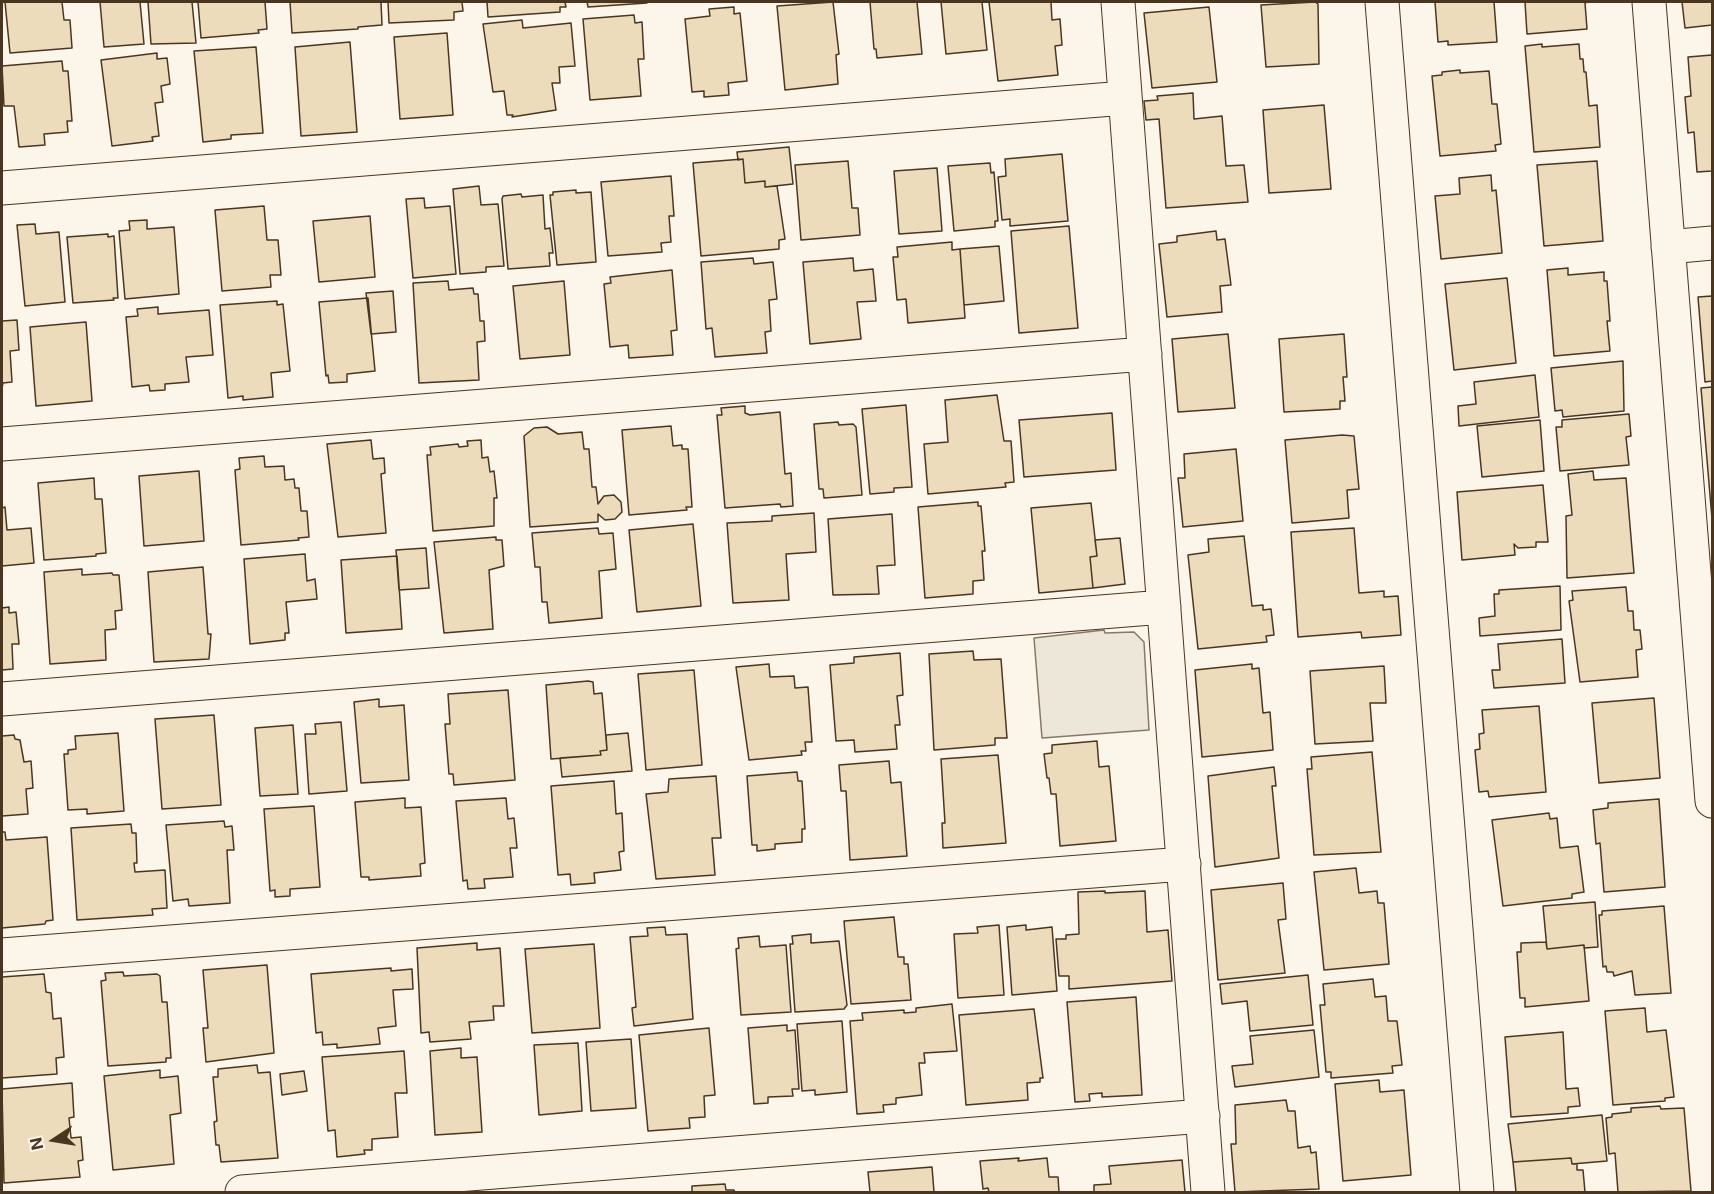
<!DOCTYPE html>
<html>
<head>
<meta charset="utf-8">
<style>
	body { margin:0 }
	#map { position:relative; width:1714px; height:1194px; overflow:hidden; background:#fbf6e9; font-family:Inter,sans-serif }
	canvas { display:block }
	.frame { position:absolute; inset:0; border:3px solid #4a3520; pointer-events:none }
	.north { position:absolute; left:24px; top:1110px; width:60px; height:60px; -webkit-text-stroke:4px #fbf6e9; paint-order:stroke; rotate:258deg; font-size:16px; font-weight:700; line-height:24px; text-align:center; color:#4a3520 }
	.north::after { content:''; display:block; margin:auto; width:21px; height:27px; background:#4a3520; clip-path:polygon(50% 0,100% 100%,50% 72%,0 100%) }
</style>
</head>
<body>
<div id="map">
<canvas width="1714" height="1194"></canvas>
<div class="frame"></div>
<div class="north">N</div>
</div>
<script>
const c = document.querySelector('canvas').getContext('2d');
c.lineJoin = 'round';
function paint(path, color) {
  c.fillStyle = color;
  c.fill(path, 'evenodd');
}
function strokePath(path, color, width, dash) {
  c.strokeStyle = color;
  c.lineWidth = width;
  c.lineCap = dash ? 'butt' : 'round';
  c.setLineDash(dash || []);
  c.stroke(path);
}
const parking = new Path2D(`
	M1104,630L1105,633L1134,632L1144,642L1149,730L1042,738L1034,638Z`);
paint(parking, '#ede7d9');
strokePath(parking, '#887966', 1.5);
const building = new Path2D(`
	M5,2H62L64,20H70L72,48L10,53Z
	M100,2H140L144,44L104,47Z
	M148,2H192L196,43L151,44Z
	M198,2H265L267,29L258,30L259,33L201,38Z
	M290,2H381L382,25L358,27V29L292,33Z
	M388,2H462L463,11L454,12V20L389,23Z
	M487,2H565L566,7H560V12L488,17Z
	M587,2H647V3L588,7Z
	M833,2L839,54L836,55L838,84L785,90L777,6Z
	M870,2H917L922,54L877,58L876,49H874Z
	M941,2H982L987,50L946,54Z
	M989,2H1051L1052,20L1060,19L1062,45L1055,46L1058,75L998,81Z
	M1315,2L1318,4L1319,64L1266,67L1261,5Z
	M1435,2H1494L1497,42L1448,45V41L1438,42Z
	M1525,2H1588L1585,3L1587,29L1527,34Z
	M1682,2H1712V25L1685,28Z
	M734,7V14L740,13L747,81L728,83L729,95L704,97V91L692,92L685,19L710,16L709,9Z
	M1209,7L1217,82L1152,88L1144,13Z
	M634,15L635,23L642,22L644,59H638L641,96L590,100L583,19Z
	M522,20L523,28L571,23L575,66L559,67L560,83H552L556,110L512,117L513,115H507L504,91L493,92L483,24Z
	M447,33L453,115L400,119L394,37Z
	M350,42L357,132L301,136L295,47Z
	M1542,44V47L1579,44L1580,59H1583L1584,72H1586L1589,106L1597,105L1600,147L1534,152L1525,46Z
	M256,47L263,133L231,135V139L203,142L194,51Z
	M157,53V59L167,58L170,84L161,86L163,102L155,103L159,136L152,137L153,141L112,146L101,60Z
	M1712,55V171L1697,172L1694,132L1688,133L1685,97L1691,96L1688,57Z
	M62,61L63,71H68L72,121H67L68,132L44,134L45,145L19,147L14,106H4L2,66Z
	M1460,70V73L1489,71L1492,104H1497L1501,144L1495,145L1496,151L1440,156L1432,76L1442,75V72Z
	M1193,93L1194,119L1222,116L1226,166L1244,165L1248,202L1166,208L1159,119L1146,120L1144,101L1158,100L1157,96Z
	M1324,105L1331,189L1269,193L1263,110Z
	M789,147L793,184L765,187V181L745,183L743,159L738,160L737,152Z
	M1062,154L1068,221L1010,226V219L1002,220L998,177L1006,176L1005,159Z
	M743,159L745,183L765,181V187L777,186L785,239L779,240V249L701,256L693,163Z
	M848,161L852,208H858L860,235L801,240L795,165Z
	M1597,161L1603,241L1544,246L1537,165Z
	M990,163L991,173L994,172L998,221H995V227L954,231L948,166Z
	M937,168L942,231L899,234L894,171Z
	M1491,175L1492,191L1496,190L1502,253L1441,259L1435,196L1460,194L1459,178Z
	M671,176L674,216H669L671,242L661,243L662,252L608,256L601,182Z
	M479,186L481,205L498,204L504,266L486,267V272L460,274L453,189Z
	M576,190V193L591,192L596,262L557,265L550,195H553V192Z
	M521,194L522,197L543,195L545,229L550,228L553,253H549L550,266L508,269L502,199L503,196Z
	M424,198L425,208L450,206L456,274L413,278L406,199Z
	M264,206L267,240H278L281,275H270L271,287L222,291L215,210Z
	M370,216L375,277L319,282L313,221Z
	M147,220V229L174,227L179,294L125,299L119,231L130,230L129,221Z
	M35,224L36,234L59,232L65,302L25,306L17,225Z
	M1069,226L1078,328L1019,333L1011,231Z
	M1216,231L1217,240L1225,239L1231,285L1220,286L1222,312L1167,317L1159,244L1177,242V236Z
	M108,234V237L114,236L118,298H113L114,300L73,303L67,237Z
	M952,242V250L960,249L965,318L908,323L906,299L897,300L893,257H898L897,247Z
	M999,246L1004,301L964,305L960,249Z
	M753,258L754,264L773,262L777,299L769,300L771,331L765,332L767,353L715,357L712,328L706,329L701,262Z
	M853,258L854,271L873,269L876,301L857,302L861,339L810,344L803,262Z
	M1568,268V275L1604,272V281H1607L1610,321H1607L1610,351L1554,356L1547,270Z
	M672,270L677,330L671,331L673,355L629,358L628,345L610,347L604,284L611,283L610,277Z
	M1507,278L1516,363L1454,370L1445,284Z
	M448,281L449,290L473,288L474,294H478L480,321H484L485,341L477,342L479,380L419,383L413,283Z
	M564,281L570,355L520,359L513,286Z
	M393,291L396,332L371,334L366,293Z
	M1712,296V381L1705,382L1698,297Z
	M368,298L375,371L347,374V382L329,383L328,375L326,376L319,302Z
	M277,301V305L283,304L290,371L271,373L273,397L243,400V396L228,398L220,305Z
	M158,307V314L209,310L213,355L186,357L189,382L165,384V390L150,391L149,385L132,387L126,317L138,316L137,309Z
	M17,320L19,350L10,351L12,382L3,383L2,388V321Z
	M86,322L92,401L36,406L30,327Z
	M1228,334L1235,408L1178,412L1172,339Z
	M1344,334L1347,377H1343L1345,401H1340V409L1284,412L1279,339Z
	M1623,361L1624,411L1563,417L1562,410L1555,411L1551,368Z
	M1535,375L1539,417L1459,426L1458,406L1476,404L1474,382Z
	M1712,387V519L1701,388Z
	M997,395L1004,441H1011L1014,482L1005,483L1006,487L928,494L924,444L948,442L945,400Z
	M906,405L912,487L894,488V492L870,494L862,409Z
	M745,406V413L750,415L780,412L785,474L791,473L793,506L781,507L780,504L725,508L717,415H722L721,408Z
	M1112,413L1116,470L1024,477L1019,420Z
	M1629,414L1631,436L1626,437L1629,465L1560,471L1556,427H1562V420Z
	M1540,420L1544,471L1482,477L1477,426Z
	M838,422L839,425L853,424L856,427L862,495L824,498L823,489H819L814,424Z
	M671,426L673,446L682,445V449H688L692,507H686L687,510L629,515L622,430Z
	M547,427L558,434L582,432L584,449H589L592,487H596L598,504L604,496L614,495L621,502L622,512L615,519L605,520L598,514V522L530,527L524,436L534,428Z
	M1342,435L1354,436L1359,489L1347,490L1349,518L1292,523L1285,440Z
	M371,440L373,459L384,458L385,473L381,474L386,533L338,537L327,444Z
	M481,440L482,458L488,457L490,472L494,471L497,498H494V526L433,531L427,455H431L430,447L458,444L459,447L468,446L467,441Z
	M1236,449L1243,521L1183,527L1178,478H1185L1184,454Z
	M264,456L265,467L284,466L285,480L294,479L295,488H299L301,511H307L309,537L298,538L299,540L241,545L235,470L240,469L239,458Z
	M199,471L204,541L144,546L139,476Z
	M1593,471L1594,480L1626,478L1634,573L1567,578L1566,516L1572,515L1568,474Z
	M94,478L95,499H102L106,553L96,554V556L44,560L38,483Z
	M1543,485L1548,542H1536V547L1518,548L1514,544L1515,555L1462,560L1457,492Z
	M978,502V506H981L985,551H982L984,580L973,581V594L925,598L918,507Z
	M1091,503L1097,556L1090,557L1093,588L1039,593L1031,508Z
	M5,507L7,530L31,528L34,563L2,566V508Z
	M814,513L816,552L786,554L789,600L733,603L727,523L772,521V516Z
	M892,514L895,565L877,566L879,594L833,595L828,519Z
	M693,524L701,606L637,612L629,530Z
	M598,528L599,534L613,533L616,569L599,571L602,618L549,623L547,602H542L540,567H535L532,533Z
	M1354,528L1359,593L1384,591V597L1398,596L1401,635L1362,638L1361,632L1298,637L1291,532Z
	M1244,536L1252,606L1263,605V610L1271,609L1274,635L1266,636L1267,642L1198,649L1188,555L1209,552L1208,539Z
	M496,537V540H502L504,566L489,570L493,629L444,633L434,542Z
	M1120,538L1125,584L1093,588L1090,557L1097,556L1095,540Z
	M426,548L429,588L399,590L396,550Z
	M305,554L307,581L315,579L317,599L286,602L289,633H285V640L250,644L244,559Z
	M397,556L402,629L346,633L341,560Z
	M203,567L208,634H211L209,659L154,662L148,572Z
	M82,569V575L112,573L113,575H119L122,610L115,611L116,629L105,630L106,660L50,664L44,572Z
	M1560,586L1561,630L1480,636L1479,618L1495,616L1494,594H1499V590Z
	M1626,587L1628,611H1633L1634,630H1640L1642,649L1636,650L1638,677L1580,682L1569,601L1573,600L1572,591Z
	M9,607V613L16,612L19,644H12L13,669L2,670V608Z
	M1562,639L1565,683L1494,688L1492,670H1500L1498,644Z
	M973,651L974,660L1001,659L1007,738H995V745L934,750L929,654Z
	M900,653L903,695L897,696L900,725H895L897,749L855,752L854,740L836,741L830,665L854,663V657Z
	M769,664L770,677L794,676L795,688L808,687L812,742H805L806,751H801L802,755L749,760L736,667Z
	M1252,664V669L1259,668L1263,713L1270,712L1273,750L1202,757L1195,670Z
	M1384,666L1386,703H1370L1373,741L1315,744L1310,671Z
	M694,670L702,765L646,770L638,674Z
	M588,681L593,682L594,694L602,693L607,750L600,751L601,755L551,759L546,685Z
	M508,690L515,780L454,785L453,774H449L445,724H450L448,694Z
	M1654,698L1660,778L1599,783L1592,703Z
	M379,699V707L404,705L409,780L361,783L354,702Z
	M1539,706L1546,792L1489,797L1488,791L1479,792L1475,750L1480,749L1479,734L1484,733L1482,710Z
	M214,715L221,805L162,809L155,719Z
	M341,722L347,791L309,794L305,734H316L315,724Z
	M293,725L298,794L260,796L255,728Z
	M118,733L124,811L87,814V809L68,810L64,754H68V750L76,749L75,736Z
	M628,733L632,771L562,777L560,758L601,755L600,751L607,750L606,735Z
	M14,735L15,739L20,740L24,762L31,761L33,788L26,789L28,814L2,816V736Z
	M1097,741L1099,767L1109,766L1116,841L1060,846L1056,794H1051L1049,778H1047L1044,754L1052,753V745Z
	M1372,752L1381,852L1314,855L1307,769H1312L1311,757Z
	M998,755L1006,843L943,848L942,823H945L941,759Z
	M889,761L891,783L901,782L907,856L850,860L846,791H841L839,765Z
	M1274,767L1276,786H1272L1279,858L1215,867L1208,776Z
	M797,772L798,781H802L805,829H802V842L775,844V849L757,851V845H752L747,776Z
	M716,776L721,838H712L715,875L656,879L646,794L668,792L669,779Z
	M614,781L616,814L622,813L624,851L619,852L621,870L594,873L595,883L571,885L570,874L558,875L551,786Z
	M405,798V808L421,807L425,863L420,864L421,876L369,880V877H361L355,802Z
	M506,798L508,819L514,818L517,848H510L513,877L484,879L485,888L468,889L467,880L463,881L456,801Z
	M1659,799L1665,887L1604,892L1600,843L1596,844L1593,810L1608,808V803Z
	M314,806L320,887L290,889V896L275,897V890L270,891L264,809Z
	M1549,813L1550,819L1557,818L1560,848L1578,846L1584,892L1572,894V898L1503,906L1492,820Z
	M224,821L225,827L232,826L234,850H227L230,903L189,906L188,899L173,901L166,825Z
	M131,824L132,833H136L137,863H134L135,872L165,870L167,908L152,909L153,915L77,920L71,828Z
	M2,832H5L6,840L47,837L53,920L46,921L45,924L2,928Z
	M1356,868L1359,893L1377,891L1378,903H1384L1389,964L1324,970L1314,872Z
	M1283,883L1286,919L1278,920L1285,973L1218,980L1211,890Z
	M1105,891V893L1145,891L1147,932L1168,930L1172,981L1069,989V976H1059L1056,939H1066V935L1079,934L1078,892Z
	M1595,902L1598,947L1584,948V945L1547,949L1543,906Z
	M1664,906L1671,993L1635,995L1632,971L1614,976L1613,972H1607L1606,966L1603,967L1599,915H1602V911Z
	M894,917L898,957H904V964H908L911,1000L851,1004L844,921Z
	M999,925L1004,995L958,998L954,934L978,933L977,927Z
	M1026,925V930L1052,927L1057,991L1012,995L1007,927Z
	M665,927L666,935L687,934L693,1019L634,1026L632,1008L636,1007L630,937L648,936L647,928Z
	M811,934V943L839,941L847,1005L844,1009L795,1012L790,944H793L792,936Z
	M759,936L760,947L786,945L791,1012L741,1015L736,949L739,948L738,938Z
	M1546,942L1547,949L1584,945L1589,1001L1525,1007V998H1520L1517,952H1521V943Z
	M477,943V950L500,948L504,1006H493L494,1020L469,1022L471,1039L430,1042L429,1032L421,1033L417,948Z
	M594,944L600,1028L532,1033L525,949Z
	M267,965L274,1053L206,1062L203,1028H208L203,970Z
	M391,968V971L412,969L413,989L393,990L396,1026L378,1028L380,1044L337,1048V1044L323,1045L322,1032L316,1033L311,974Z
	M123,972L124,976L157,974L160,976L162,1002H167L171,1058H166V1062L108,1066L101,981L106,980L105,973Z
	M44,974L46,992L51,993L53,1019L61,1018L64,1057L56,1058L57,1074L2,1078V977Z
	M1308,975L1313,1025L1250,1031L1247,1001L1222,1004L1220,984Z
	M1373,979L1375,997L1386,996L1388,1021H1397L1402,1065L1392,1066L1393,1073L1331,1078V1072H1326L1320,1005H1325L1323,984Z
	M1136,997L1142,1095L1102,1097V1093L1089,1094L1090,1101L1075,1102L1067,1002Z
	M952,1004L957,1051L924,1053L925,1063H919L922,1095L896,1098V1104L883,1105L884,1112L857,1114L850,1021L863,1020L862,1013L904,1010V1013L916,1012V1008Z
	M1645,1008L1647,1032L1666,1030L1674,1097L1665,1098V1101L1613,1105L1605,1011Z
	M1034,1009L1043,1078H1040V1082L1027,1083L1028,1100L966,1105L959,1015Z
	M842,1021L847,1092L815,1095V1090L802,1091L797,1024Z
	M787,1025V1031L795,1030L799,1089H792L793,1096L768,1097V1103L754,1104L748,1028Z
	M709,1028L715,1095L704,1096L705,1117L689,1118L690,1128L648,1131L639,1035Z
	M1314,1030L1319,1077L1235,1087L1232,1066L1253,1064L1250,1036Z
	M1563,1032L1566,1089L1578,1088L1580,1106L1568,1107V1113L1511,1117L1505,1037Z
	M631,1039L636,1108L591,1111L586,1042Z
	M578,1043L582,1111L539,1115L534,1045Z
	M461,1048V1058L477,1057L482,1132L435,1135L430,1051Z
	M404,1051L407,1093H395L398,1137L372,1139V1150H364L365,1154L337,1157L335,1130L328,1131L322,1057Z
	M257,1065L258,1073L270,1072L278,1158L221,1162L219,1145H216L214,1122L217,1121L213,1077H218V1069Z
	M160,1070V1078L178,1076L181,1113L170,1115L174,1164L113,1170L104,1076Z
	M304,1071L307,1091L282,1095L280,1074Z
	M1379,1080L1380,1092L1404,1090L1411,1175L1343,1181L1335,1084Z
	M72,1083L74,1117L69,1118L71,1138L81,1137L83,1160L78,1161L80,1177L4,1183L2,1089Z
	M1286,1100L1288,1111H1295L1298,1148L1310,1146L1311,1153L1316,1152L1319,1189L1235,1192L1231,1144H1236L1235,1105Z
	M1660,1106L1661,1109L1684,1108L1691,1191L1618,1192L1615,1153L1609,1154L1606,1118L1612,1117V1114L1631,1112V1108Z
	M1602,1115L1607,1161L1572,1164L1571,1158L1513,1162L1508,1124Z
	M1019,1158L1018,1161L1047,1158L1049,1177H1058L1059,1192H989L988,1188L983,1189L980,1161Z
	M1571,1158L1572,1164H1577V1170H1583L1585,1192H1516L1513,1162Z
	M1182,1160L1185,1192H1094V1185L1111,1184L1109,1166Z
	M932,1167L934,1192H870L868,1172Z
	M725,1184L726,1190H734L735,1192H692V1186Z`);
paint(building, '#ecdcbc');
strokePath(building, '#4a3520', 1.5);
const street = new Path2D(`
	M1118,2L1208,1192
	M1382,2L1477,1192
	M1649,2L1712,801
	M2,188L1125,98
	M1668,247L1712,243
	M2,444L1145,354
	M2,699L1164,607
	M2,955L1184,864
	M242,1192L1203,1116`);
strokePath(street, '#4a3520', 35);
strokePath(street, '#fbf6e9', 33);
</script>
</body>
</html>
